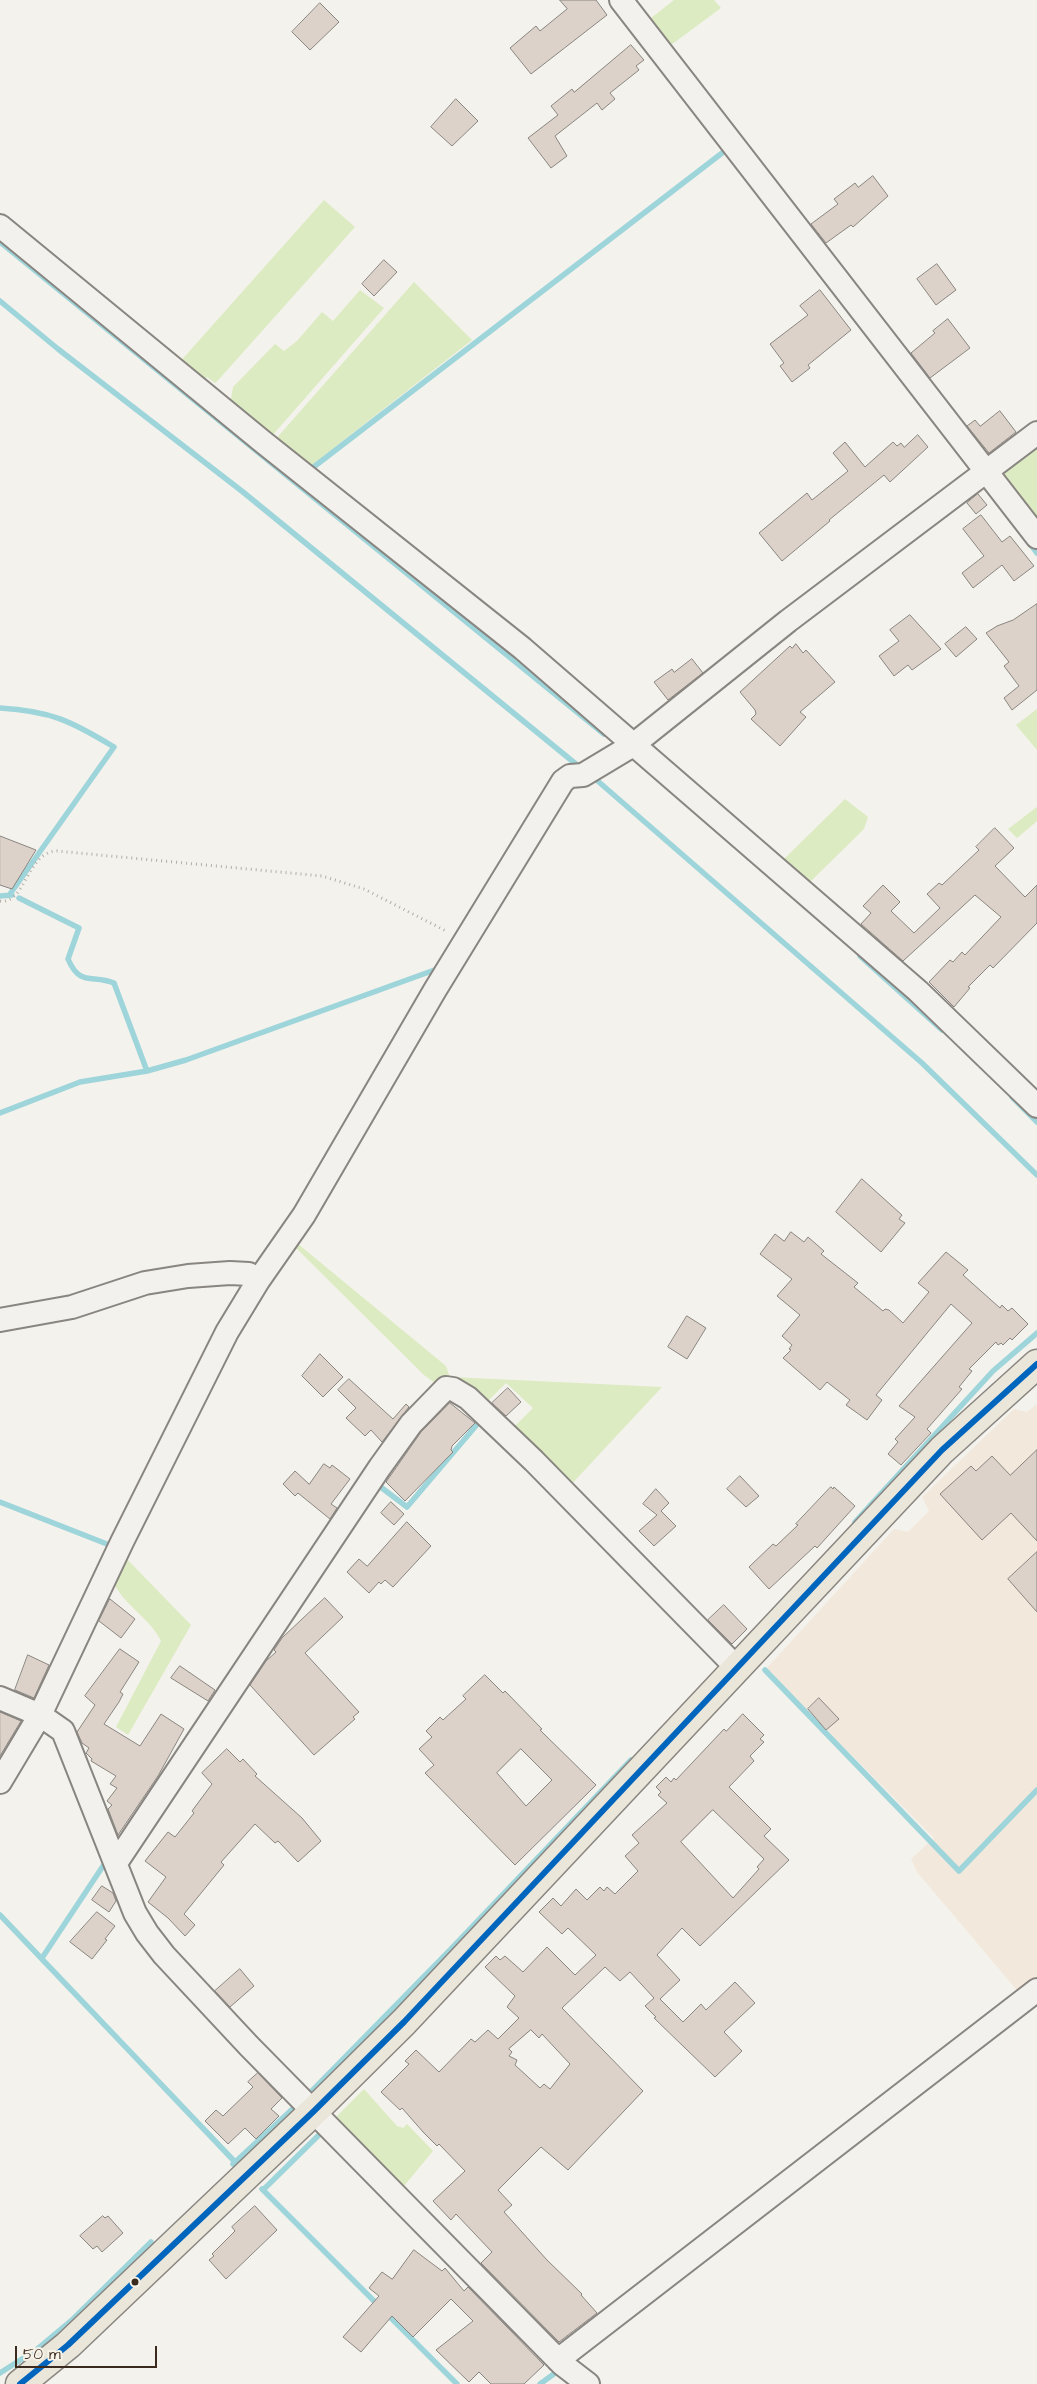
<!DOCTYPE html>
<html>
<head>
<meta charset="utf-8">
<style>
	body { margin:0 }
	#map { position:relative; width:1037px; height:2384px; overflow:hidden; background:#f4f2ec; font-family:"Architects Daughter",sans-serif }
	canvas { display:block }
	.scale { position:absolute; left:15px; top:2346px; width:142px; height:22px; box-sizing:border-box; border:2px solid #3b2a1e; border-top:0; padding-left:6px; font-size:15px; line-height:18px; white-space:nowrap; color:#3b2a1e; -webkit-text-stroke:4px #f7f3e8; paint-order:stroke }
</style>
</head>
<body>
<div id="map">
<canvas width="1037" height="2384"></canvas>
<div class="scale">50 m</div>
</div>
<script>
const c = document.querySelector('canvas').getContext('2d');
c.lineJoin = 'round';
function paint(path, color) {
  c.fillStyle = color;
  c.fill(path, 'evenodd');
}
function strokePath(path, color, width, dash) {
  c.strokeStyle = color;
  c.lineWidth = width;
  c.lineCap = dash ? 'butt' : 'round';
  c.setLineDash(dash || []);
  c.stroke(path);
}
paint(new Path2D(`
	M1037,1404V1982L1021,1995L917,1872L911,1859L934,1838L766,1669L894,1529L908,1532L929,1511L922,1497L1014,1409L1027,1412Z`), '#f2e8dc');
paint(new Path2D(`
	M674,0H714L721,8L671,45L651,18Z
	M324,200L355,227L221,377L215,383L207,377L200,383L178,364Z
	M414,282L472,340L308,468L274,441Z
	M360,290L384,308L271,437L230,404L233,387L275,344L284,351L297,341L322,312L333,321Z
	M1037,442V519L1004,477L1003,468Z
	M1037,709V750L1016,725Z
	M845,799L868,817L864,829L806,886L780,863Z
	M1037,807V821L1017,838L1008,829Z
	M292,1239L446,1366L450,1378H440L436,1384L424,1375L290,1242Z
	M452,1377L662,1387L567,1489L509,1432L533,1408L506,1383L482,1407Z
	M122,1554L191,1625L128,1735L116,1727L161,1641C148,1615 124,1607 111,1578Z
	M364,2089L397,2126L403,2128L407,2124L433,2151L404,2186L398,2187L334,2119Z`), '#dcebc1');
strokePath(new Path2D(`
	M0,242L604,734
	M0,301L58,349L243,492L582,769
	M311,469L726,150
	M1028,541L1037,553
	M0,708C51,711 71,721 114,747L10,894
	M592,776L922,1063L1037,1175
	M0,896L12,895
	M19,898L79,928L68,959C80,987 92,974 114,983L147,1071L186,1060L440,968
	M860,956L942,1030
	M1012,1097L1037,1122
	M0,1113L80,1082L147,1071
	M378,1485L407,1507L480,1421
	M0,1502L112,1546
	M855,1522L993,1371L1037,1333
	M765,1670L959,1871L1037,1790
	M0,1915L236,2163
	M42,1958L107,1860
	M306,2097L451,1949L631,1760
	M233,2164L299,2103
	M262,2189L379,2306
	M263,2190L324,2130
	M386,2313L457,2384
	M0,2373L36,2350L73,2319L151,2242
	M540,2384L562,2368`), '#9ed5db', 5.5);
const building = new Path2D(`
	M560,0H596L607,15L531,74L510,48L536,26L540,31L567,9Z
	M320,3L339,22L310,50L292,32Z
	M631,45L644,60L636,66L639,70L610,93L615,99L602,110L597,103L555,136L567,156L551,168L528,138L558,115L551,106L572,89L574,92Z
	M456,99L478,121L452,146L431,127Z
	M873,176L888,196L853,227L851,225L826,243L811,224L838,204L834,199L855,183L858,187Z
	M384,260L397,272L374,296L362,284Z
	M937,264L956,290L936,305L917,279Z
	M820,290L851,330L808,365L810,368L792,382L780,366L784,363L770,344L808,315L800,306Z
	M948,319L970,348L930,378L911,353L935,333L933,331Z
	M1000,411L1016,432L989,453L967,426L975,420L980,426Z
	M918,435L928,447L890,482L884,475L829,520L830,521L782,561L759,533L807,493L812,500L848,471L833,453L845,442L865,467L893,442L897,446L901,443L904,447Z
	M978,494L987,505L976,514L967,503Z
	M981,515L1002,542L1010,536L1034,566L1014,581L1002,565L973,588L962,573L984,556L963,529Z
	M1037,604V690L1012,710L1004,698L1019,686L1004,666L1009,662L986,633L997,626L1013,620Z
	M910,615L941,649L912,670L908,665L894,676L879,656L899,641L890,630Z
	M966,627L977,639L956,657L945,644Z
	M796,644L803,653L806,650L835,682L800,712L806,717L780,746L751,719L756,714L755,710L740,692L790,646L792,648Z
	M692,659L703,673L668,700L654,682L672,669L674,672Z
	M995,828L1014,848L995,866L1025,897L1037,885V923L993,968L990,965L968,987L970,988L954,1007L929,982L950,960L953,962L962,952L965,955L1001,917L975,895L903,961L861,924L871,913L863,906L883,885L900,902L891,911L914,933L940,908L927,894L939,883L942,885L979,850L976,847Z
	M0,836L36,850L12,889L0,885Z
	M862,1179L902,1215L899,1219L905,1223L881,1252L836,1212Z
	M791,1232L804,1242L808,1237L824,1251L821,1254L858,1283L854,1287L883,1311L885,1309L889,1310L903,1323L929,1292L918,1283L946,1252L968,1270L963,1275L1000,1308L1002,1305L1008,1311L1012,1308L1028,1324L1012,1340L1010,1338L1003,1345L1001,1343L998,1345L996,1342L969,1369L972,1371L959,1387L962,1389L927,1429L931,1433L901,1465L888,1454L898,1442L895,1439L915,1417L899,1406L972,1323L951,1304L876,1395L882,1400L867,1420L846,1405L850,1400L827,1382L820,1390L783,1358L791,1350L789,1349L792,1345L782,1336L800,1315L777,1296L792,1279L760,1254L775,1234L784,1241Z
	M687,1316L706,1328L687,1359L668,1347Z
	M320,1354L343,1377L323,1397L302,1376Z
	M349,1379L393,1419L406,1404L409,1407L382,1442L371,1430L365,1436L346,1418L356,1408L338,1390Z
	M508,1388L521,1402L506,1416L492,1403Z
	M450,1403L475,1423L452,1446L451,1450L453,1452L405,1501L386,1482L421,1432Z
	M1037,1450V1541L1011,1513L982,1540L940,1494L971,1466L976,1471L992,1456L1010,1475Z
	M324,1464L330,1468L332,1465L350,1479L331,1504L337,1508L330,1519L298,1493L295,1496L283,1484L295,1471L309,1484Z
	M740,1476L759,1496L746,1507L727,1489Z
	M831,1487L833,1489L834,1487L855,1506L817,1548L815,1546L769,1589L749,1567L773,1544L776,1546L798,1525L796,1524Z
	M656,1489L669,1503L661,1511L676,1526L654,1546L639,1531L657,1515L643,1504Z
	M391,1502L404,1514L394,1525L381,1513Z
	M407,1522L431,1546L393,1587L385,1580L381,1584L379,1582L369,1593L347,1572L359,1559L367,1566Z
	M1037,1552V1612L1008,1579Z
	M325,1598L343,1617L305,1653L359,1712L353,1717L355,1719L314,1755L250,1685L266,1661L276,1652L274,1650L282,1638Z
	M110,1599L135,1619L121,1638L99,1621Z
	M724,1605L747,1629L732,1644L708,1620Z
	M120,1649L139,1662L120,1692L123,1694L119,1702L104,1724L140,1746L161,1714L184,1729L158,1776L118,1835L108,1809L112,1805L107,1801L117,1788L110,1784L116,1776L91,1761L92,1759L86,1753L89,1748L82,1743L77,1732L95,1705L85,1696Z
	M28,1655L49,1665L34,1698L15,1690Z
	M180,1666L215,1690L208,1701L171,1678Z
	M485,1675L503,1693L505,1691L542,1729L540,1730L596,1785L515,1865L425,1773L434,1765L419,1749L432,1737L426,1731L440,1717L443,1720L466,1699L463,1696ZM521,1749L552,1780L526,1806L497,1773Z
	M819,1698L839,1719L826,1730L808,1709Z
	M0,1712L21,1721L0,1756Z
	M743,1714L764,1735L760,1739L764,1742L750,1756L754,1761L729,1787L771,1829L764,1836L789,1860L700,1946L682,1928L657,1955L680,1980L660,1999L683,2022L701,2004L706,2010L735,1982L755,2003L724,2032L742,2051L715,2077L654,2018L656,2017L645,2006L654,1998L630,1972L620,1981L605,1967L562,2008L643,2091L568,2170L541,2147L498,2190L512,2205L504,2212L547,2260L582,2294L581,2295L597,2313L559,2342L481,2263L492,2252L456,2214L451,2220L433,2201L465,2171L439,2144L437,2146L424,2133L402,2108L400,2110L381,2092L409,2064L405,2061L416,2050L439,2072L471,2039L475,2042L488,2030L498,2039L519,2018L507,2007L515,1996L485,1967L496,1956L500,1960L505,1956L523,1972L547,1947L575,1975L596,1955L568,1928L562,1934L539,1912L553,1898L561,1906L576,1889L587,1900L600,1887L604,1891L607,1887L615,1894L638,1871L625,1856L639,1843L632,1835L667,1803L658,1795L661,1792L656,1787L666,1777L671,1782L674,1778L676,1780L724,1729L726,1731ZM713,1810L764,1859L757,1867L759,1869L733,1898L681,1842ZM531,2030L539,2038L542,2034L570,2064L550,2089L544,2084L540,2088L515,2065L517,2060L509,2056L512,2052L509,2049Z
	M227,1749L240,1762L243,1759L257,1774L255,1776L302,1818L321,1841L298,1862L278,1841L275,1843L255,1824L221,1862L224,1865L184,1914L195,1925L185,1936L168,1918L148,1902L166,1877L145,1861L168,1832L175,1837L194,1813L192,1811L212,1784L202,1773Z
	M102,1886L113,1893L116,1901L109,1912L92,1900Z
	M97,1912L115,1926L105,1939L107,1940L92,1959L70,1942Z
	M240,1969L254,1986L230,2007L215,1991Z
	M258,2073L282,2098L271,2109L279,2116L256,2139L245,2128L228,2144L205,2121L216,2110L223,2116L253,2087L248,2082Z
	M255,2206L277,2230L226,2279L209,2260L214,2256L212,2254L235,2231L232,2227Z
	M103,2216L105,2218L108,2216L123,2233L102,2252L97,2246L93,2249L80,2236Z
	M414,2250L442,2271L445,2268L464,2291L468,2287L544,2365L524,2384H491L479,2372L469,2382L436,2350L473,2321L451,2299L413,2337L392,2316L361,2352L343,2337L379,2296L369,2288L382,2272L392,2279Z`);
paint(building, '#dcd2c9');
strokePath(building, '#898580', 1);
const minor = new Path2D(`
	M621,0L1037,537
	M0,226L263,442L522,648L918,991L1037,1106
	M0,1320L72,1307L145,1283L188,1276L230,1273L249,1274L258,1281
	M0,1698L40,1715L63,1731L135,1913L147,1933L164,1955L249,2046L562,2364L588,2384
	M0,1782L40,1715L122,1542L227,1332L258,1281L304,1215L435,990L563,781L570,776L583,775L633,745L788,621L1037,433
	M116,1863L380,1467L411,1424L446,1388L453,1389L468,1398L534,1461L736,1667
	M558,2360L1037,1990`);
const major = new Path2D(`
	M20,2384L68,2345L314,2111L404,2022L942,1450L1037,1364`);
strokePath(minor, '#898580', 26);
strokePath(major, '#898580', 31);
strokePath(new Path2D(`
	M0,901C26,905 26,852 57,851L322,876L364,889L448,932`), '#b1aeaa', 3, [1, 4]);
strokePath(minor, '#f2f1ed', 22);
strokePath(major, '#ebe6da', 28);
strokePath(new Path2D(`
	M20,2384L68,2345L314,2111L404,2022L942,1450L1037,1364`), '#0065bd', 6);
for (const [x, y, r, color] of [
	[135,2282,4.5,"#3b2a1e"]
]) {
  const dot = new Path2D();
  dot.arc(x, y, r, 0, 2 * Math.PI);
  c.fillStyle = color;
  c.fill(dot);
  strokePath(dot, '#f7f3e8', 2);
}
</script>
</body>
</html>
